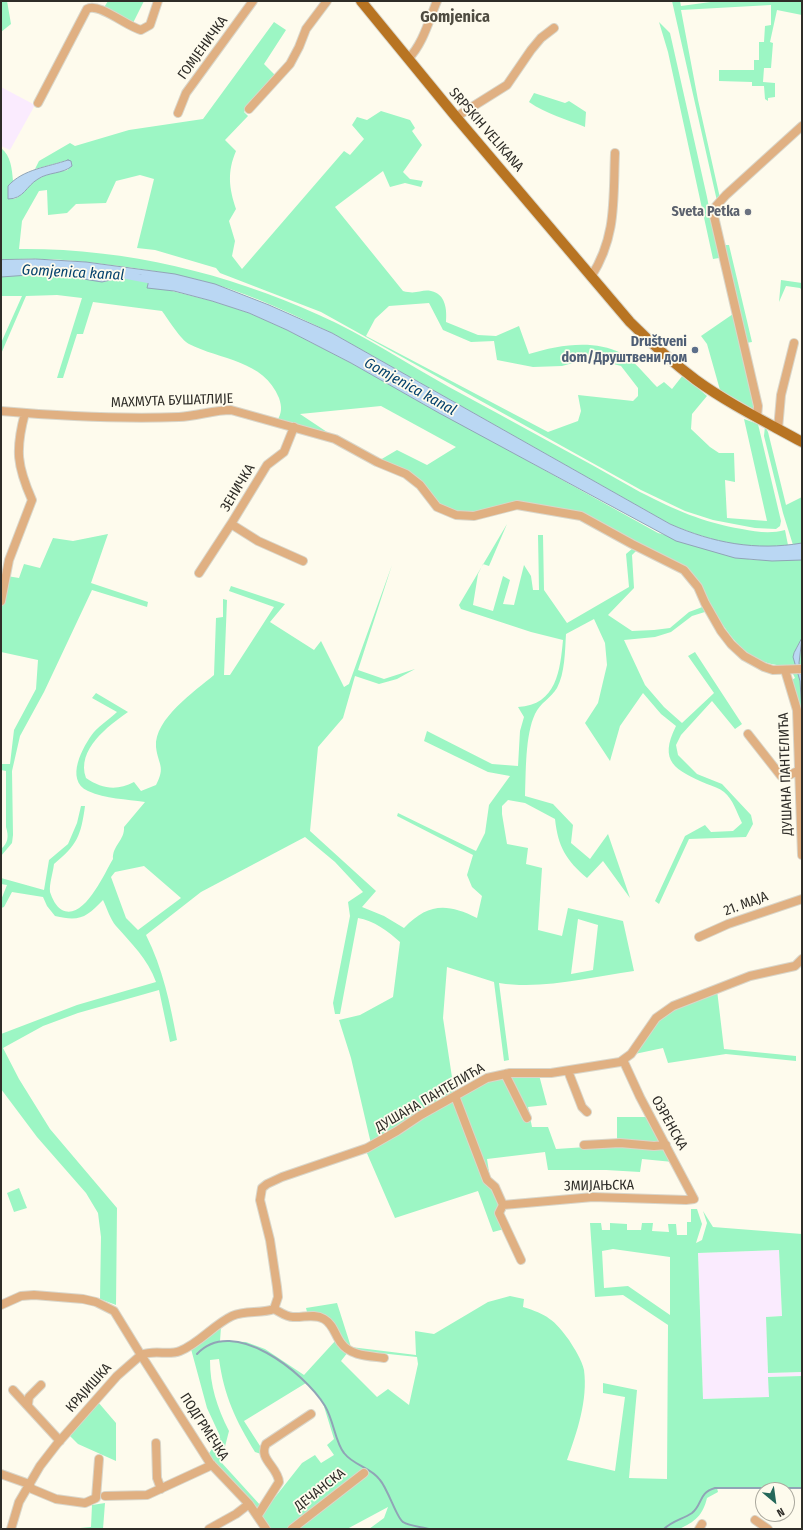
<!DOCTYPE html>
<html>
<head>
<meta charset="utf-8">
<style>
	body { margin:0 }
	#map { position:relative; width:803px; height:1530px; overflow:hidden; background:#fefbed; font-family:"Fira Sans Condensed",sans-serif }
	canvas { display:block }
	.frame { position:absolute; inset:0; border:2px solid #2f2d28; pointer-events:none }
	.north { position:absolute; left:755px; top:1482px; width:40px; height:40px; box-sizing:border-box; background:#fefbed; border:1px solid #aba99e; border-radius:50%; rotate:151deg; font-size:11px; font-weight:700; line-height:16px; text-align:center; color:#2f2d28 }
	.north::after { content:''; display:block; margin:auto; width:14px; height:18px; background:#25685a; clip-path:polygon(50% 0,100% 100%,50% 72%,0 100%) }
</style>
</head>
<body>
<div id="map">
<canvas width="803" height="1530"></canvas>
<div class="frame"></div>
<div class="north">N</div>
</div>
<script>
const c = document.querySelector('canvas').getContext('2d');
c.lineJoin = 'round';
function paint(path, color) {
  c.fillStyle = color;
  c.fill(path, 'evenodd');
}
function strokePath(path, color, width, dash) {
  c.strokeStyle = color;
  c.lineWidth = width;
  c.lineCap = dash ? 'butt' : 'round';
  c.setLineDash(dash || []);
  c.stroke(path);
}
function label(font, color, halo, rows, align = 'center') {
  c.font = font + ' "Fira Sans Condensed",sans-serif';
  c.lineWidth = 3.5;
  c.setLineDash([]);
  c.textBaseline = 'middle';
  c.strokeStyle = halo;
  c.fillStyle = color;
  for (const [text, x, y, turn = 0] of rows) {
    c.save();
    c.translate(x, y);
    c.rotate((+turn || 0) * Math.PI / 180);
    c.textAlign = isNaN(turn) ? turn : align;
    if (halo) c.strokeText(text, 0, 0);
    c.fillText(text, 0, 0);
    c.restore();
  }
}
paint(new Path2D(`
	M1,87L35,105L10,150L1,146Z
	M779,1250L782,1316L766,1317L768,1373L802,1372V1376L768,1377L770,1397L703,1399L698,1253Z`), '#faebfe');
paint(new Path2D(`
	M1,1H7L11,24L1,32Z
	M108,1H144L132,25L103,9Z
	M672,1H680L681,6L718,1H802V15L777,10L770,42L773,43L771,68H764L763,82L775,83V97L768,98V101L765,99L764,86H752V82L719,81V70H754V60H759V42H764L765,26L771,25V5L681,10L698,100L720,198L717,201Z
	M274,22L286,30L264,64L276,76L244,112L248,116L225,140L236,151C227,172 229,188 236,209L229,221L235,241L232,256L242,269L344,151L350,155L364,139L352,125L357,117L367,120L381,111L410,120L415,128L412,131L422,145L403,172L410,179L423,181L421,187L405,183L390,187L383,171L335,207L403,291C417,295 421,289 431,291C446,294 447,310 446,322L478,335L496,336L519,326L529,354C558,345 593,339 621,353C633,359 647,377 657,387L664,382L672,389L683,375L707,396L692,414L691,429L710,447L719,453H734L735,482L725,480L727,518L767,521L744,419L758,424L781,521L780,526L776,529L755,528L713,520L685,511L641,490L321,312L220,273L216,268L155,250L137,248L154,179L140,175L116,181L106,203L76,204L67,213L48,215L47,190L39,191L22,221L19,249C123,248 224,272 319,315C364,335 406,363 449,387C513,422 577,456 640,492C676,510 701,522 742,529C756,532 771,534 785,530L788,545C750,552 705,539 670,524L332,333C294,315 255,296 214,284C188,276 161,272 134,268C91,262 45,256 1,260V148C11,156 12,169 13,181L8,186L9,192L14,199C22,196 24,191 30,185C40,175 54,172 68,170V160L35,169L39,161L70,143L75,146L129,130L203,119ZM429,303L443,330L471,342L494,341L497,360L533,367L562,366L591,358L621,366L638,388V396L633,401L578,395L581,411L578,421L548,432L366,336L375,319L389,306Z
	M659,22L670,33L707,197L719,258L713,259L668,52Z
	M534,93L565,103L569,101L586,112L585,127C566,119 546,114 529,102Z
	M724,245H729L752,342L746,343Z
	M27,274L89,279L102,282L137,275L149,280L148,285L212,301L249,313L287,330L351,363L658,533L752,560H802V638L796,649L802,646V664C739,676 720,617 692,573L688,569L569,510L517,503L466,514L445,509L431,497L380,460L397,450L427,465L456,447L381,406L300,414L327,432L277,421C282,413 282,407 279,398C264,360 220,360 189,344C181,340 168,319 162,311L93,302L83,334H77L63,378H57L82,298L57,295L26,296L1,354V343L22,296H1V276Z
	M781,280L802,283V290L800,288L786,286L779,302Z
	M733,314L755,401L753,409L720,390L707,344L701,336Z
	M765,426L768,432L786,505L802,497V543L793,545L783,513L764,436Z
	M507,524L489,566L483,564L478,574L473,605L493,611L503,576L510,580L503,604L514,605L524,565L531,576L533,590H539L538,535H543L544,590L567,623L629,587L626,554L633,548L637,550L632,555L634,588L608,615L632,631L654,630L670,628L689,612L705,606L708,611L692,616L671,632L655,637L624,640L645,685L664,707L682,723L714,693L688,656L695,652L742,724L735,729L712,701L681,735L676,745L678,755L697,774L722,784L751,815L753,824L746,837L689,839L659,904L655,901L685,836L705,825L711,832L733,831L742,823C737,813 733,799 724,792C719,788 712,786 707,784C675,770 658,762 676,726L661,714L643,693L620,726L610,761L585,723L598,703L607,665L605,643L594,619L566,634C565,651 565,673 557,688C551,698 540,703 535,714C525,735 526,773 525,796L553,804L573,825L571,843L590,859L608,834L630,898L603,861L587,878C566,860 558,847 555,819L525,803L508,800L502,806V814L507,844L528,848L526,864L542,868L538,930L562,936L568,908L623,921L634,971C590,977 543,990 499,983L509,1060L504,1061L494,982L447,967L443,1018L455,1097L505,1074L539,1075L547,1105L528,1107L532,1127H548L556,1149L617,1145V1117H648L673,1162L642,1159L640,1172L606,1170H548L545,1152L487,1159L490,1178L508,1228L493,1232L478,1191L395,1218L366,1151L372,1148L351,1058L339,1020L360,1015L393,997L400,942C389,932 373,920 358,918L340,1014H335L333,1003L350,916L348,902L363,892L335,862L305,837L201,892L146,935C163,969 170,1003 177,1040L170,1042L159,990L78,1013L43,1026L3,1048L19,1079L50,1129L117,1208L116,1305L100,1299L101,1237L98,1213L86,1193L37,1137L1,1089V1034L77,1005L156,982C148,959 131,943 116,926C110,919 107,908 103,900C87,917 80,922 55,916L47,906L43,897L12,892L4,907L1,908V900L7,885L1,884V878L44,890L49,860L68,844L77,823L81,806H85C81,836 77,845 54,864C53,873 49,884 50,892C52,898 56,907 62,910C84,921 104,874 113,859C112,846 125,840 124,827L145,802C126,799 106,799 88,791C64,780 83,746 94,732C100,725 110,719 117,712L92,698L96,693L128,712C108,726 76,750 86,778C102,789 117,791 134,782L141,791L156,785C166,766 158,765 156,747C154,719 195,691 214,675L216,618L223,617V599L227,600L224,675H230L274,607L229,591L231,586L285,604L270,622L314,650L321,641L344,687L349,684L392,565L358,670L384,679L415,669L397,679L379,684L355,676L343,718L318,747L310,831L376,891L362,907L384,916L404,928C428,903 447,903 477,918L482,896L472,887L467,875L473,855L397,816L398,813L476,851L485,833L489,805L510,776L488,772L424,741L427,731L492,764L518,766L520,731L524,717L518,707C557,705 560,670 563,640L531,632L461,609L459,605ZM144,866L181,898L138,930L126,918L111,877L115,872ZM578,919L598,925L593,970L571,974Z
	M108,534L91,583L148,602L147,607L92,590L44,692L20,736L12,771L13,835L12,843L1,856V849C8,843 9,837 6,827V771L1,770V764H10L14,730L36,689L38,660L1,652V602L7,576L19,578L24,564L40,568L53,538L73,541Z
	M802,669V799L790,681L795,678L791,670Z
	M717,990L724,1049L796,1056V1061L726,1054L668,1063L663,1048L630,1055L662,1015Z
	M19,1188L27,1208L14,1212L7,1193Z
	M691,1209H697L702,1224L696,1243L702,1240L707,1223L703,1211L713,1227L802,1234V1372L768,1373L766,1317L782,1316L779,1250L698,1253L703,1399L769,1397L768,1377L802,1376V1489L717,1488L718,1492L707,1498C703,1515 695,1522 679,1529H369L384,1518L388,1507L347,1529H270L261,1515L302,1463L315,1455L321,1463L334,1455L327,1445L334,1439L322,1400L306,1383L244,1421L262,1449L261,1454L255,1452C236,1421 224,1396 219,1359L210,1360C210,1386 217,1407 229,1431L221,1462L261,1506L258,1511L208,1455L220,1436L207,1408L191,1349L221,1327L220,1341L246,1342L265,1349L304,1375L336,1340L348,1352L341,1361L377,1397L388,1389L409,1405L418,1364L417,1357L351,1350L326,1315L316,1312H307L306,1308L337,1303L351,1347L416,1355L415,1331L434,1334L488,1302L510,1296L524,1299L523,1307C546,1314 555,1320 569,1340C574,1348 582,1360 584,1370C588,1400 577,1432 567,1460L615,1471L625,1397L603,1393V1383L637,1390L629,1478L667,1479L668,1325L623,1295L595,1297L590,1223H601L602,1230H610V1223L627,1224V1230H641L642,1223H653L652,1231L669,1232L668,1224H676L677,1235H687V1222H691ZM613,1249L670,1257V1315L628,1286L604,1288L602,1251Z
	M98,1402L116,1423V1461L78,1444L69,1435Z
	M105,1503L103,1529H70L91,1527L92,1505Z`), '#9cf6c4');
const water = new Path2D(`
	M68,160L71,161L72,166C63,174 48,172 38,179C26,186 24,199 8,199V186C23,169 48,167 68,160Z
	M36,259L86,262L175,274L215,284L269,305L332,333L670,524C713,543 756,551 802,543V560L772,561L735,558L676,541L439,413L351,363L287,330L249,313L212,301L174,291L147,288L149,280L141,275H132L102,282L71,277L29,275L1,277V260Z
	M802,638L799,663L802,678V712L800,681L793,657L794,653Z`);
paint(water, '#bad7f3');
strokePath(water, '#90a4b6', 1);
strokePath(new Path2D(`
	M197,1354C233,1315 305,1373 325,1406C334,1421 335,1442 344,1453C354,1466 371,1467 380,1480C388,1489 397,1519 403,1522C409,1526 422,1527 429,1529
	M664,1529C672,1521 683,1519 692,1513C703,1504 698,1493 715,1488H802`), '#90a4b6', 2);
strokePath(new Path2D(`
	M119,274L156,281`), '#bad7f3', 7);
const minor = new Path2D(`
	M408,59C423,44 429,20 437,1
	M38,103L87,9C99,2 127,27 141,30L150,25L158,1
	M249,109L290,64L299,47L306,29L327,1
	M178,113L186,93L253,1
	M456,117L507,85L531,50L541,38L554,28
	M591,277C617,236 613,200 615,153
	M1,411C59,416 121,419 179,417C197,416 214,410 231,410L335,439L377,462L406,474L420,485L437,507L456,515L474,516L517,505L581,516L632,544L684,570L698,587L705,603L721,631L731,644L744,656L764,667L773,670L802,669
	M757,417L758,406L713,212L716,206L726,195L802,126
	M778,429L781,395L794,343
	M231,524L258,541L303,561
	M199,573L231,524L267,465L284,452L294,427
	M1,601L9,560L32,500C17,466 15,450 25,413
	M785,670L797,710L802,855
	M748,734L781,776H787L798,771
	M699,937L728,924L802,899
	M568,1071L582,1107L587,1112
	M505,1074L527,1118
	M455,1096L487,1180L495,1187L503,1205L499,1213L521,1260
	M584,1145L620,1143L654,1146L666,1145
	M503,1205L593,1197L686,1200L694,1199L640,1097L623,1060
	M1,1305L21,1296L34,1295L83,1299L96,1302L114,1311L141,1355C156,1349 167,1356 180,1351C200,1343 213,1325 232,1316C246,1310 260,1314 274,1309L278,1297L277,1287L270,1240L260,1200L262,1188L267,1184L282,1177L367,1148L397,1131L421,1115L487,1078L510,1073H551L620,1062L631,1054L656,1018L673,1006L750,976L795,966L802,959
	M274,1309C280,1312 286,1317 293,1317C303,1318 314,1313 324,1319C333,1324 335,1335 341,1343C350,1356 370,1356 384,1358
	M13,1390L60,1441
	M28,1404L29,1397L41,1385
	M156,1443L157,1478L161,1489
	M1,1474L29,1484L32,1489L56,1499L85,1503L96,1498L99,1459
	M105,1496L147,1495L212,1465
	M258,1515L279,1482C278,1467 258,1459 266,1444L311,1414
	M755,1520L768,1529
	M11,1529L19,1502L40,1466L57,1444L117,1376L141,1355L210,1463L249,1504L266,1529
	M209,1529L236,1514L249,1504
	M292,1529L364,1473
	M699,1529L702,1524`);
const major = new Path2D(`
	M361,1L456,117L630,322C651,343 672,362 696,380C729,404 766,422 802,442`);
strokePath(minor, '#d9d6ca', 10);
strokePath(major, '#d9d6ca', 12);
strokePath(minor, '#e0b082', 8);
strokePath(major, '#b87422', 10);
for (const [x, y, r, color] of [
	[748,212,4,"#6b7280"],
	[695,350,4,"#5c6f8a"]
]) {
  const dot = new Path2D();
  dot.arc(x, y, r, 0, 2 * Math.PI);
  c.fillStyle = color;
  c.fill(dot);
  strokePath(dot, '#fefbed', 1.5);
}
label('14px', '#2f2d28', '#fefbed', [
	["ГОМЈЕНИЧКА",203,48,-54],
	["SRPSKIH VELIKANA",486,130,49],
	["МАХМУТА БУШАТЛИЈЕ",172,401,-2],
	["ЗЕНИЧКА",238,488,-59],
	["ДУШАНА ПАНТЕЛИЋА",786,774,-92],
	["21. МАЈА",746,904,-20],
	["ДУШАНА ПАНТЕЛИЋА",430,1098,-30],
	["ОЗРЕНСКА",669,1123,61],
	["ЗМИЈАЊСКА",599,1186,-1],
	["КРАЈИШКА",89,1388,-48],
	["ПОДГРМЕЧКА",204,1427,57],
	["ДЕЧАНСКА",320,1490,-38]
]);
label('bold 14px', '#5b616d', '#fefbed', [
	["Sveta Petka",740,212]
], 'right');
label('bold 14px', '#4e5e75', '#fefbed', [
	["Društveni",687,342],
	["dom/Друштвени дом",687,358]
], 'right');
label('italic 15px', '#05426d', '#fefbed', [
	["Gomjenica kanal",73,273,3],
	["Gomjenica kanal",410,387,29]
]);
label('bold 16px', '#4f4c41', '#fefbed', [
	["Gomjenica",455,18]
]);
</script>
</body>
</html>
